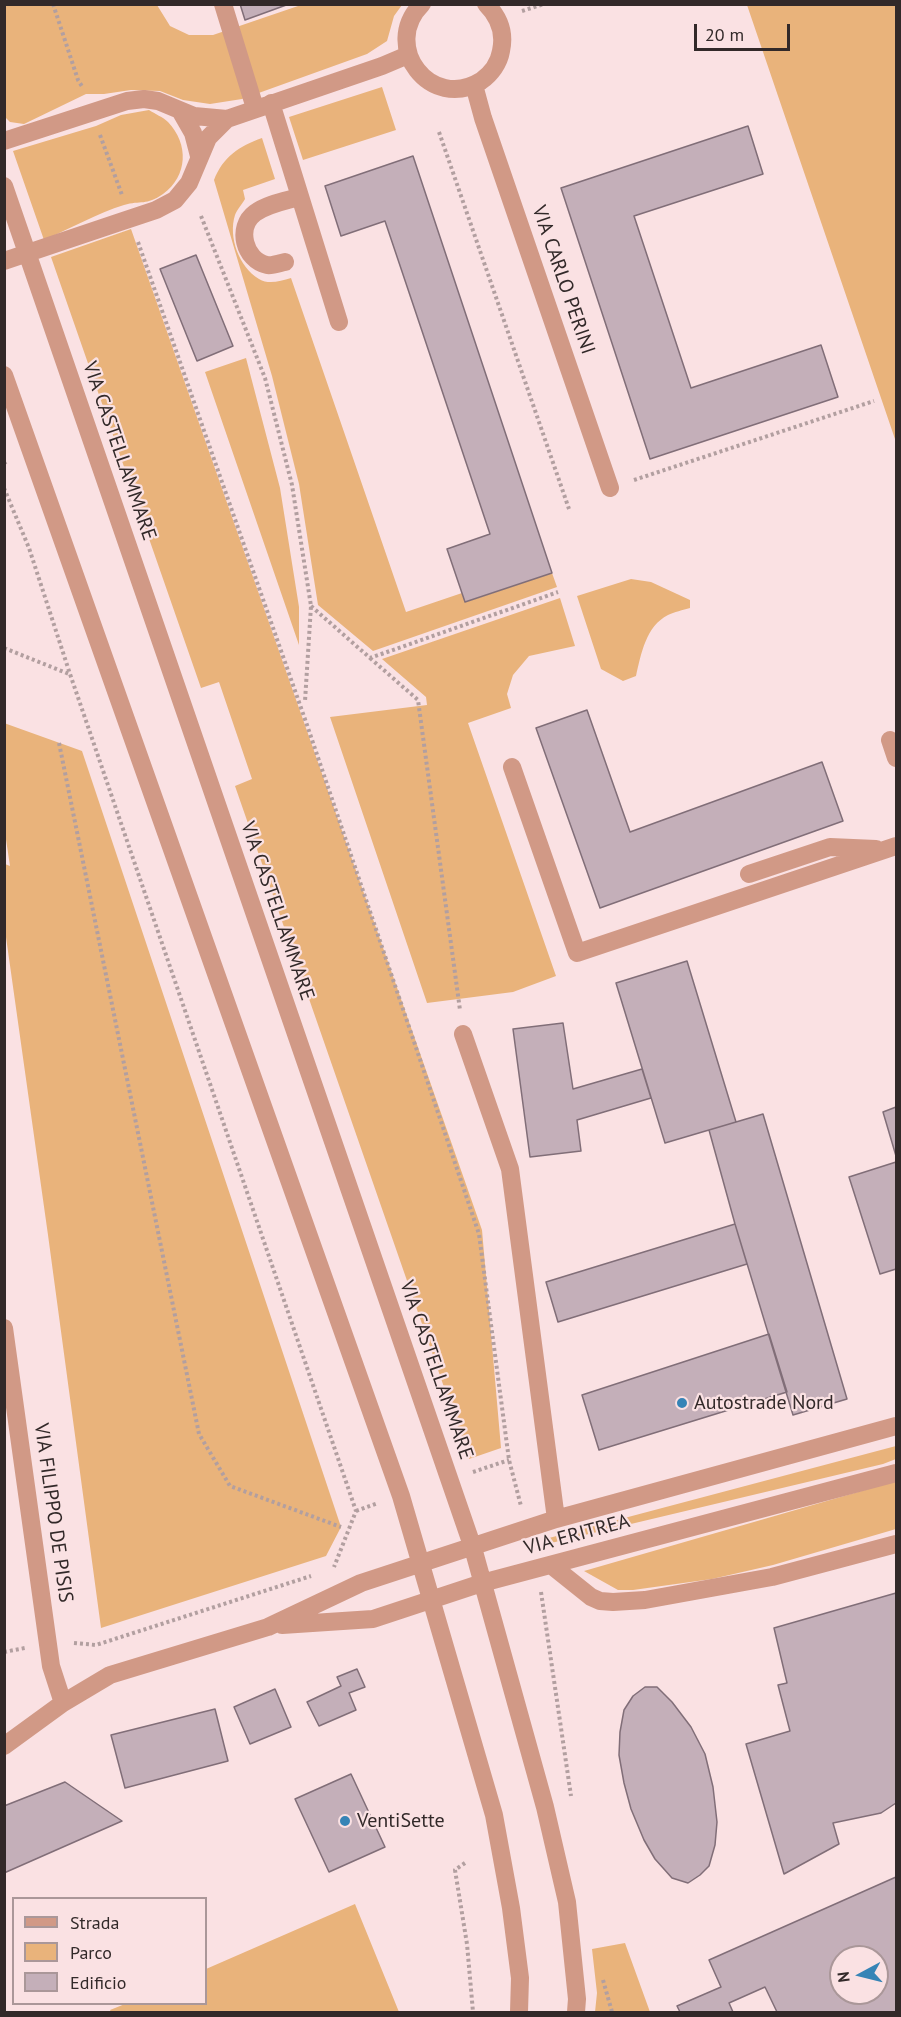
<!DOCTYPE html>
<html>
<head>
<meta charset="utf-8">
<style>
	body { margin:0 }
	#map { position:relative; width:901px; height:2017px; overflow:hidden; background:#fae1e3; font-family:"PT Sans",sans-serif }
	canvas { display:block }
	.frame { position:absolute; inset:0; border:6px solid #322929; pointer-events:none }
	.legend { position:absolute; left:12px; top:1897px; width:195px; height:108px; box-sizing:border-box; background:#fae1e3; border:2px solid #aa9799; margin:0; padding:8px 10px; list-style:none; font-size:18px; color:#322929 }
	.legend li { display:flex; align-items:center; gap:12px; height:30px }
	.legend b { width:30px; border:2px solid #aa9799 }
	.north { position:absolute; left:829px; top:1945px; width:60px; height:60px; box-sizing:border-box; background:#fae1e3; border:2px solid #aa9799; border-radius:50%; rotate:263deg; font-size:16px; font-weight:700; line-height:24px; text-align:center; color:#322929 }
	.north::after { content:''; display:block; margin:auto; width:21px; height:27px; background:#3684b6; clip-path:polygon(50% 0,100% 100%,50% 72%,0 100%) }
	.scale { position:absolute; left:694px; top:24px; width:96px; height:27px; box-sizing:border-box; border:3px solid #322929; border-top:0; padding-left:8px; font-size:18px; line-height:21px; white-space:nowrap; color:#322929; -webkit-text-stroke:4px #fae1e3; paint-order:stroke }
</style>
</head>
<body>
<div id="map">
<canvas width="901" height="2017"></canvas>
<div class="frame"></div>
<ul class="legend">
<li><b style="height:8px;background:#d19986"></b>Strada</li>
<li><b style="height:16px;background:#e9b37b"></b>Parco</li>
<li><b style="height:16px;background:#c4afb9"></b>Edificio</li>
</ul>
<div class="north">N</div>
<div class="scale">20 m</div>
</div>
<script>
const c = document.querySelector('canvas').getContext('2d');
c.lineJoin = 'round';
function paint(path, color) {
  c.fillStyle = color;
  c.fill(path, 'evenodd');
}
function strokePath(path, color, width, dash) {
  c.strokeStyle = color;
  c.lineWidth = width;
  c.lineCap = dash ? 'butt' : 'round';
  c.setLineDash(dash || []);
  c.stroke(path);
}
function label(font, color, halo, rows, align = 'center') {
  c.font = font + ' "PT Sans",sans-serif';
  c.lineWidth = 4.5;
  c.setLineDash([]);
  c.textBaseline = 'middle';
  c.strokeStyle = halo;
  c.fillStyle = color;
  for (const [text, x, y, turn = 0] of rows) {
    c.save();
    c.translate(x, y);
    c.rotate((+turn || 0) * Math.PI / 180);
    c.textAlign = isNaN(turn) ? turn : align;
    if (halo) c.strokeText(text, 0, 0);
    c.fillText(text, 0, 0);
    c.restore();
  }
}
paint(new Path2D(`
	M5,5H157L170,26L189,35H213L301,5H402L394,16L387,41L367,54L242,99L210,104L183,100L160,91L131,90L104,94H86L24,124L10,122L5,117Z
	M747,5H896V442Z
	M382,87L396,130L303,160L289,117Z
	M149,110C155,114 163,117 168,122C189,144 188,176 163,194C146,206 141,200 124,205C98,213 69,229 44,240L13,151L96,126L121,115Z
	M262,138L275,179L243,190L245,199C242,204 237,210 235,215C228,237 239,267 259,279C269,285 280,281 291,278L406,612L462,593L466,602L552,573L557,587L373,651L318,605L299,484L272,376L214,180C223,157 239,146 262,138Z
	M131,229L482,1230L501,1448L469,1459L235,786L252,779L219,682L201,688L51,257Z
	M246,358L280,488L299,607V645L205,372Z
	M631,579L651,582L690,600V608C683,610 674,612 668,615C646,626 641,654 636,676L623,681L601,669L577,596Z
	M560,598L575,646L529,656L513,675L507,694L511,708L468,723L556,976L513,992L427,1003L330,717L427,705L426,697L382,659Z
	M4,723L82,751L341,1527L326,1556L101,1628L48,1235L5,930V864L10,866L4,826Z
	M896,1446V1459L883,1464L551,1543L549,1538Z
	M896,1481V1529L773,1565L712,1579L633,1590H618L584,1571Z
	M355,1904L399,2012H111L110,2010L125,2004H206V1969Z
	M625,1943L650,2012H595L597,1993L592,1949Z`), '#e9b37b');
const building = new Path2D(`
	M240,4H289L245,20Z
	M748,126L763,174L634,216L691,388L821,345L838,397L650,459L561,188Z
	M413,156L552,573L465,602L447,549L490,534L420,325L385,221L341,236L325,186Z
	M196,255L233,346L197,361L160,269Z
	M587,710L630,832L822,762L843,821L600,908L536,728Z
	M687,961L736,1122L665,1143L616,983Z
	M563,1023L573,1089L642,1069L651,1098L577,1120L581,1151L530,1157L513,1029Z
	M896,1107V1156L883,1112Z
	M763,1114L847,1399L793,1415L735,1224L709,1130Z
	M896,1162V1269L880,1274L849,1177Z
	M735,1224L747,1264L558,1322L546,1282Z
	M769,1334L787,1392L599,1450L582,1395Z
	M896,1593V1803L881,1813L833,1823L839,1844L784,1874L746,1744L790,1731L778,1685L787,1683L774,1628Z
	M357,1669L365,1687L349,1693L356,1710L319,1726L307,1702L341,1686L337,1677Z
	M645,1687H657L672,1702L691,1727L705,1754L713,1787L717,1822L715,1845L709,1866L700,1875L688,1883L672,1878L655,1859L644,1840L631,1809L624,1783L619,1755L620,1732L624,1710L633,1696Z
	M275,1689L291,1727L250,1744L234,1707Z
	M215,1709L228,1761L125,1788L111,1735Z
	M351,1774L385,1847L329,1872L295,1799Z
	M65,1782L122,1821L4,1873V1806Z
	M896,1877V2012H777L765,1987L729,2003L733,2012H680L677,2006L721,1987L709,1960ZM841,1957H877V1993H841Z`);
paint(building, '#c4afb9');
strokePath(building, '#816e78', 1.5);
strokePath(new Path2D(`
	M53,4L78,80L83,88
	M522,11L544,4
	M439,132L569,509
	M100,135L122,195
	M201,216L265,378L292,485L311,606L305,701
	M138,242L307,725L479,1234L509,1460L521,1506
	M4,462L6,465
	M634,480L874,401
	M4,488L29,548L70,674L356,1511L334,1567
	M311,606L370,658L558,592
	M4,648L69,674
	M370,658L418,700L460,1010
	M59,743L199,1434L230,1486L341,1527
	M473,1472L509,1460
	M356,1511L378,1503
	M541,1592L571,1796
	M74,1643L96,1645L311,1576
	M4,1652L25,1648
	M465,1863L455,1870L467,1944L473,2012
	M603,1980L612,2012`), '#b29fa0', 4, [3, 3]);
strokePath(new Path2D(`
	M223,4L255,108
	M422,4C380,46 431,112 481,81C491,74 499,63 501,51C505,33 499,17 486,4
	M474,85L483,118L610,488
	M271,103L339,322
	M181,112L193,133L199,156
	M4,141L127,101L144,99L158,101L194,116L227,119
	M4,186L473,1548L545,1807L567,1902L577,1999L576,2012
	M4,261L117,223L156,210L175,200L189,183L208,138L227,119L382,66L408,55
	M285,262C280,263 272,266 267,265C244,260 236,227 255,213C267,204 285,201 299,197
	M4,375L401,1496L494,1815L511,1908L520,1978L519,2012
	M890,740L896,758
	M512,767L577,953L896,846
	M749,874L830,847L876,849
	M463,1034L510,1169L556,1519
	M4,1328L51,1666L63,1703
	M551,1565L591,1597L600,1601L613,1602L645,1600L772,1577L896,1544
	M282,1625L373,1619L482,1583L896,1473
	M4,1746L63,1703L110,1675L268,1627L361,1583L556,1519L896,1426`), '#d19986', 18);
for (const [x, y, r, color] of [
	[682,1403,6,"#3684b6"],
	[345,1821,6,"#3684b6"]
]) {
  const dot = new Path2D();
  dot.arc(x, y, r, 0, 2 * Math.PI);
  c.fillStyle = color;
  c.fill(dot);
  strokePath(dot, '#fae1e3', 2);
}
label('20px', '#322929', '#fae1e3', [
	["VIA CARLO PERINI",563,280,71],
	["VIA CASTELLAMMARE",119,451,71],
	["VIA CASTELLAMMARE",277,911,71],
	["VIA CASTELLAMMARE",436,1370,71],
	["VIA FILIPPO DE PISIS",53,1513,82],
	["VIA ERITREA",577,1535,-15]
]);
label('20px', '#322929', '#fae1e3', [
	["Autostrade Nord",694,1403],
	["VentiSette",357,1821]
], 'left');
</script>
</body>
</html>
